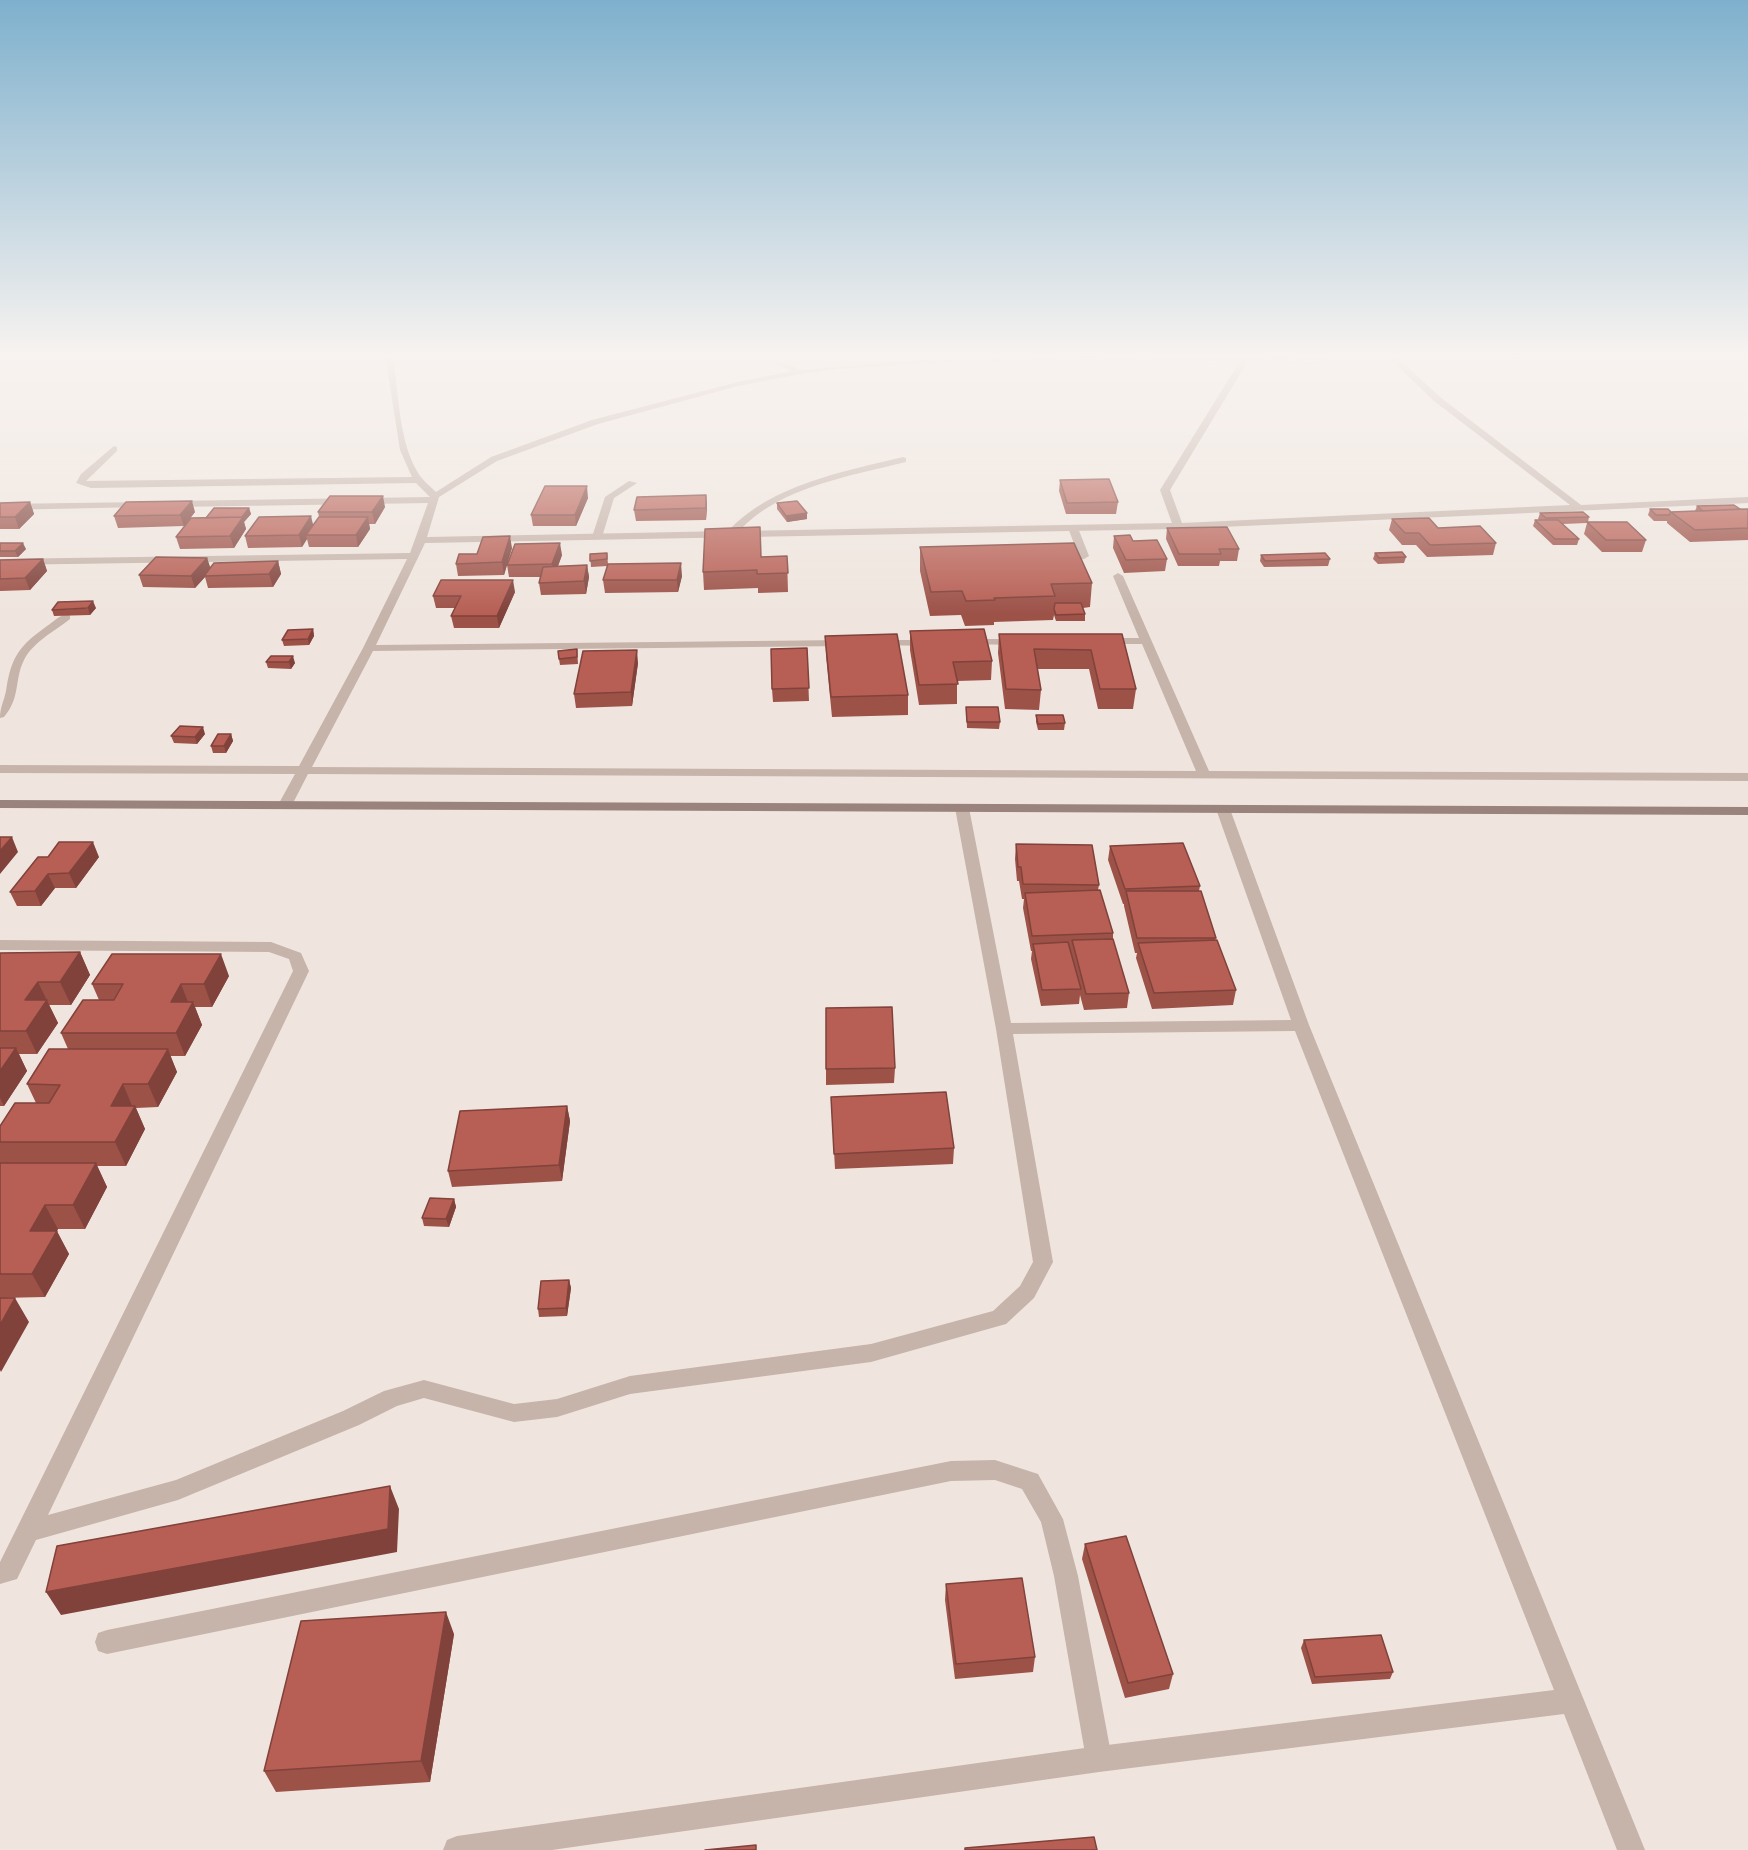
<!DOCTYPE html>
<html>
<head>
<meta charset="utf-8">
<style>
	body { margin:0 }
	canvas { display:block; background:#efe5de }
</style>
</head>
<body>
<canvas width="1748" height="1850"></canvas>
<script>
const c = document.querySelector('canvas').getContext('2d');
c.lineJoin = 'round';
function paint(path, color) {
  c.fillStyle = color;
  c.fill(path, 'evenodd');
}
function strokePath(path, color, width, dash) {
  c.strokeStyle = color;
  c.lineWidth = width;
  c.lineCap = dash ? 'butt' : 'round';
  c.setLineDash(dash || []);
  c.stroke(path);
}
paint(new Path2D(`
	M629,481L637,483L614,498L602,537L594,539L592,537L605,497Z
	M1070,526L1078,528L1089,556L1084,559L1057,563V559L1078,554L1068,528Z
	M66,614L70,615V619C55,631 33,642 24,660C14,680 21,697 4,717L0,718C0,707 4,701 6,691C11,657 19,646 47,626C53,622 59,616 66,614Z
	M995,1460L1038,1474L1063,1519L1078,1576L1112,1759L1108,1768L1099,1772L1090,1768L1086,1759L1054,1576L1041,1522L1022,1489L995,1480L951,1481L107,1654L98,1651L95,1642L98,1633L107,1630L951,1461Z`), '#c6b4ab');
paint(new Path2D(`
	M385,355H393C398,390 399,441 417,471C421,479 429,485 436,492L491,457L592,420L738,382L792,371L751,355H762L802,370L914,360L1584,355L1580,357L1399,359L1440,397L1581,505L1748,497V503L1178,529L425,543L376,645L846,640L852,643L846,646L373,651L312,767L1196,771L1142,644H1104L1098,641L1104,638H1139L1113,576L1118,573L1123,576L1209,771L1748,773V781L308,774L292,805L285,809L278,805L295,774L0,773V765L299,766L363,648L407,559L0,565V559L410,553L428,503L174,507L169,504L174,501L430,497L416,483L91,488L76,483L81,474L114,446L117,447V451L86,481L412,477L400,450ZM1390,359L1434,401L1570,505L1182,523L1170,490L1248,361ZM1240,361L1160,490L1172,523L739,531C779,487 850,476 906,462V458L903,457C843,472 772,484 728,531L427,537L439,497L497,461L598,424L738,386L801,374L837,369L914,364Z
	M147,502L149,504L144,507L0,510V504Z
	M969,639H1017L1023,642L1017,645L965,644L963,642Z
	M879,640H930L936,643L930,646L875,645V641Z
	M962,804L969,808L1011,1023L1291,1020L1216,809L1223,805L1230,809L1309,1025L1645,1850H1617L1564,1714L1099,1772L552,1850H443L447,1840L457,1836L1099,1746L1554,1690L1295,1031L1013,1034L1053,1262L1034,1298L1006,1324L871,1362L630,1394L557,1417L514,1422L424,1398L397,1406L359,1425L178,1500L36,1540L17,1579L0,1584V1562L293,971L289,959L269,952L0,950V940L271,942L301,953L309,971L48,1515L176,1480L343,1411L384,1391L424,1380L514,1404L557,1399L630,1376L871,1344L993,1311L1020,1286L1033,1262L996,1029L955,808Z`), '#c6b4ab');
paint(new Path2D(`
	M0,800L1748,807V815L0,808Z`), '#99837c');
paint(new Path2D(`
	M1060,480L1118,502L1116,514H1066L1059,491Z
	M706,495L707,507L706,520L636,521L634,510Z
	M588,498L576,526H533L531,515Z
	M30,502L34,514L19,529H0V503Z
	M777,503L807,513V519L787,522L777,509Z
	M1697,506L1748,509V540L1690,542L1667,523V521H1654L1648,515L1650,509L1671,512L1695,511Z
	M385,507L375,524H369L370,529L358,547H309L307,539L302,547L248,548L245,536L313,525L319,517L318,512Z
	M249,508L251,514L244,522L246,529L234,548L180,549L176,537L206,518Z
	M195,512L184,526L118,528L114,516Z
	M1540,513L1589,517L1588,522L1646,540L1642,552H1602L1584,534L1587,523L1563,524L1579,539L1577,545H1553L1533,526L1535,520H1539L1538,519Z
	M1392,519L1438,528L1496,543L1493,555L1427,557L1416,545H1402L1389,530Z
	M1167,528L1239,549L1237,561H1220L1219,566H1178L1166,539Z
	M1114,536L1133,541L1167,559L1165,571L1124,573L1113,548Z
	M0,543L26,549L18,557H0Z
	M920,547L1092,583L1090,607L1083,608L1085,614V621H1056L1054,615L1053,620L994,622V625L965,626L961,615L930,616L920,571Z
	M512,548L507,563L562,555L558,566L587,565L589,577L586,594L541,595L539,583L541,577H509L507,565L504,575L458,576L456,564L477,554Z
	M607,553L608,564L682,576L678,592L605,593L603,580L607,566L591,567L590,554Z
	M1375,553L1406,557L1404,563L1378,564L1373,559Z
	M1261,555L1330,559L1328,566L1264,567L1260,561Z
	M787,556L788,592L758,593V588L704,590L703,572L761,557Z
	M207,558L210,567L278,561L281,574L273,587L208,588L205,577L195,588L143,587L139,575Z
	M43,559L47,571L30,590L0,591V560Z
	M515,592L499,628H454L451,616L455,608H436L433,596Z
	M96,608L90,615L54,616L52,610Z
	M313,629L314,636L309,645L284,646L282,640Z
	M910,631L992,661L991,680L957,681V704L919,705L910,650Z
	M999,634H1122L1136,689L1133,709H1098L1089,669H1037L1041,690L1039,710L1005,709L998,653Z
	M825,636L908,695V715L832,717L826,656Z
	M807,648L809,701L773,702L772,689Z
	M577,649L578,664L560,665L559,659Z
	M271,656L295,663L291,669L268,668L266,662Z
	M638,663L632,706L576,708L574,694Z
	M966,707L1000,722L999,729L967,728Z
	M1036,715L1065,723L1064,730H1038L1036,722Z
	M205,734L197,744L174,743L171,736Z
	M231,734L233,741L226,753H213L211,746Z
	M1016,844L1099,885L1098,890L1113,933V939L1129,993L1127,1008L1084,1010L1080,995L1079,1004L1041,1006L1031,959L1032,951H1031L1023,908L1024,899H1022L1019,881H1017L1015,859Z
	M1110,846L1200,886L1199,891L1216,938L1215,940L1236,990L1233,1005L1152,1009L1136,958L1137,953H1135L1124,906V904H1123L1108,860Z
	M38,857H99L76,888H55L41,906H17L10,892Z
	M80,952L90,975L71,1005H49L58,1023L37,1054H19L27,1071L4,1106H0V953Z
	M229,976L212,1007H195L202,1025L185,1056H170L177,1072L158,1107L136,1108L145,1129L126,1166H97L107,1187L85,1229H58L56,1231L69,1254L45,1297L0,1298V1126L36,1103L27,1084L68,1049L61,1033L99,1000L92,984Z
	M895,1068L894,1083L826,1085V1069Z
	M831,1097L954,1148L953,1164L835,1169Z
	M567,1106L570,1121L562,1181L452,1187L448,1171Z
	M454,1199L456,1207L449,1227L424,1226L422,1218Z
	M569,1280L571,1288L567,1316L539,1317L538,1309Z
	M1085,1544L1173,1674L1169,1689L1125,1698L1082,1559Z
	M946,1584L1035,1657L1033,1672L955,1679L945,1600Z
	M454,1634L430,1782L276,1792L264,1771Z
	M1304,1640L1393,1672L1390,1679L1312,1684L1301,1648Z`), '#9d5248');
paint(new Path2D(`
	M587,486L588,498L576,526L575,515Z
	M706,495L707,507L706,520Z
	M383,496L385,507L375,524L372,512Z
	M192,501L195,512L184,526L180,515Z
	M30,502L34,514L19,529L15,517Z
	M249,508L251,514L244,522L246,529L234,548L230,536L240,520Z
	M807,513V519L787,522L786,516Z
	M311,516L314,528L306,535L307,539L302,547L299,535Z
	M368,517L370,529L358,547L356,535Z
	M510,536L512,548L504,575L502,562Z
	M23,543L26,549L18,557L15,551Z
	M560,543L562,555L554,577L552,564Z
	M207,558L211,570L204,576L205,577L195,588L191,576Z
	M43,559L47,571L30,590L25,578Z
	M278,561L281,574L273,587L269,574Z
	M681,563L682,576L678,592L677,580Z
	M587,565L589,577L586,594L584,581Z
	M513,580L515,592L499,628L497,616Z
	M93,601L96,608L90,615L88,608Z
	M313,629L314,636L309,645L308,639Z
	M637,650L638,663L632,706L631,692Z
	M293,656L295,663L291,669L289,662Z
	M203,727L205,734L197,744L195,737Z
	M231,734L233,741L226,753L224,746Z
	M12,837L18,852L0,874V851Z
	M93,842L99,857L76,888L69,873Z
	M48,874L55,888L41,906L35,891Z
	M80,952L90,975L71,1005L60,982Z
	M221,954L229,976L212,1007L204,984Z
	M38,982L58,1023L37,1054L26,1031L25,1000Z
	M181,984L190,1007L171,1002Z
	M193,1002L202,1025L185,1056L176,1033Z
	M16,1048L27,1071L4,1106L0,1098V1071Z
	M168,1049L177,1072L158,1107L148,1084Z
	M123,1084L133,1108L111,1106Z
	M135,1106L145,1129L126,1166L115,1142Z
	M567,1106L570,1121L562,1181L559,1165Z
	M96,1163L107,1187L85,1229L73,1205Z
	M454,1199L456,1207L449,1227L446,1219Z
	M45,1205L58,1229L43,1255L30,1231Z
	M57,1231L69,1254L45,1297L32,1274Z
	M569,1280L571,1288L567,1316L566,1308Z
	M15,1298L29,1322L1,1372L0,1370V1325Z
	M390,1486L399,1509L397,1552L61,1615L46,1592Z
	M446,1612L454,1634L430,1782L421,1761Z`), '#80423b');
const building = new Path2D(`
	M1109,479L1118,502L1067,503L1060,480Z
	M545,486H587L575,515H531Z
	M706,495V508L634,510L637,497Z
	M330,496H383L372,512H318Z
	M192,501L180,515L114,516L126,502Z
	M797,501L807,513L786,516L777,503Z
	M30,502L15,517H0V503Z
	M1734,505L1740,509L1703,511L1697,506Z
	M214,508H249L242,517L206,518Z
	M1650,509H1668L1671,512L1669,515H1656Z
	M1748,509V528L1695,530L1671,512Z
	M1583,512L1589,517L1546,518L1540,513Z
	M311,516L299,535L245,536L259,517Z
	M243,517L230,536L176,537L191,518Z
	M319,517H368L356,535H306Z
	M1429,518L1438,528L1480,526L1496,543L1430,545L1419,533H1405L1392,519Z
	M1535,520H1558L1579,539H1555Z
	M1587,522H1627L1646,540H1606Z
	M760,527L761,557L787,556L788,573L757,574V570L703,572L705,529Z
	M1227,527L1239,549H1219L1221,554H1179L1167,528Z
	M1130,535L1133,541L1157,540L1167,559L1126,560L1114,536Z
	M510,536L502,562L456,564L459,554H477L483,537Z
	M0,543H23L15,551H0Z
	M560,543L552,564L507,565L515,544Z
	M1074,543L1092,583L1051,584L1055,596L994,598L995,600L966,601L962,591L931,592L920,547Z
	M1402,552L1406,557L1379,558L1375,553Z
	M607,553V559L590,561V554Z
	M1325,553L1330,559L1265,561L1261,555Z
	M156,557L207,558L191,576L139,575Z
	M43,559L25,578L0,579V560Z
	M278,561L269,574L204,576L214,563Z
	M681,563L677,580H603L608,564Z
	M587,565L584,581L539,583L543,567Z
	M441,580H513L497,616H451L461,596H433Z
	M93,601L88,608L52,610L58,602Z
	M1055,603H1081L1085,614L1056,615L1054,609Z
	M313,629L308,639L282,640L288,630Z
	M984,629L992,661L953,662L958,684L919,685L910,631Z
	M897,634L908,695L831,697L825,636Z
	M999,634H1122L1136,689H1100L1091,650L1034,649L1041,690L1006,689Z
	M807,648L809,688L772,689L771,649Z
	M577,649V657L559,659L558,651Z
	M637,650L631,692L574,694L583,651Z
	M271,656H293L289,662H266Z
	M966,707H998L1000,722H967Z
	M1036,715H1063L1065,723L1038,724Z
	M180,726L203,727L195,737L171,736Z
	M218,734H231L224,746H211Z
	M0,837H12L0,851Z
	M59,842H93L69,873L48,874L35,891L10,892L38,857H48Z
	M1183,843L1200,886L1125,889L1110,846Z
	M1016,844L1092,845L1099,885L1023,884L1021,867H1018Z
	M1100,890L1113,933L1032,936L1025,893Z
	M1126,891H1201L1216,938H1137Z
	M1113,939L1129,993L1086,994L1072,940Z
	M1217,940L1236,990L1154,993L1138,943Z
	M1068,942L1081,989L1042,990L1033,944Z
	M80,952L60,982H38L25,1000H47L26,1031H0V953Z
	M112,954H221L204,984H181L171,1002H193L176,1033H61L83,1000H114L123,984H92Z
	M892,1007L895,1068L826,1069V1008Z
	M0,1048H16L0,1071Z
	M49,1049H168L148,1084H123L111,1106H135L115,1142H0V1126L15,1103H49L60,1085L27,1084Z
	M946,1092L954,1148L834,1154L831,1097Z
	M567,1106L559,1165L448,1171L460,1111Z
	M0,1163H96L73,1205H45L30,1231H57L32,1274H0Z
	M430,1198L454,1199L446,1219L422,1218Z
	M569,1280L566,1308L538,1309L541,1281Z
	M0,1298H15L0,1325Z
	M390,1486L388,1529L46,1592L57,1546Z
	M1126,1536L1173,1674L1128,1683L1085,1544Z
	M1022,1578L1035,1657L956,1664L946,1584Z
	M446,1612L421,1761L264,1771L301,1621Z
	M1381,1635L1393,1672L1315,1677L1304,1640Z
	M1094,1837L1097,1850H965V1848Z
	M756,1845V1850H705Z`);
paint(building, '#b75f54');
strokePath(building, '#80423b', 1.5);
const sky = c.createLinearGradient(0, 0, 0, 614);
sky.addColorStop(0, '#7eb0cd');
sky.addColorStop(0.58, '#f8f3f0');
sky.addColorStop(1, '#f8f3f000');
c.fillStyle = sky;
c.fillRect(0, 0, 1748, 614);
</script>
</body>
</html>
